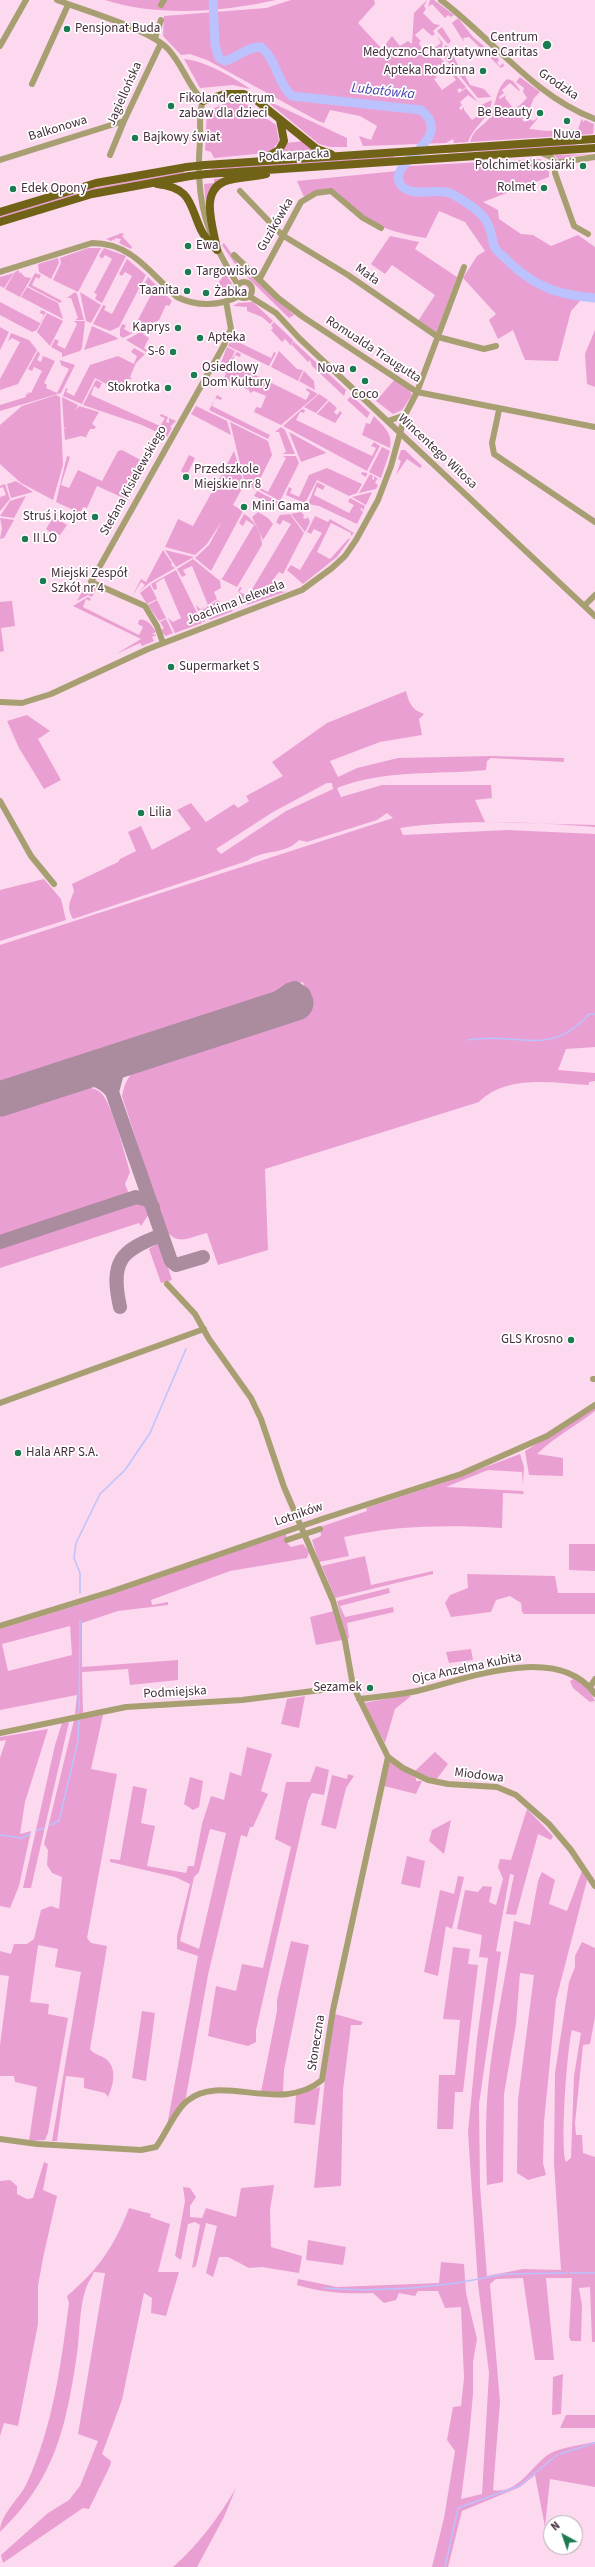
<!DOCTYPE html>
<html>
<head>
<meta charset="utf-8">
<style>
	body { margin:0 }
	#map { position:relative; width:595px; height:2567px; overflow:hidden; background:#fcd9ef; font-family:"Source Sans 3",sans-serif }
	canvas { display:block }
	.north { position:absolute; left:543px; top:2515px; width:40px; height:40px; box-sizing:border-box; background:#fff; border:1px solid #b4abb1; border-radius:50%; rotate:320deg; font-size:11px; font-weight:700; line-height:16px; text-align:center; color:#442e3c }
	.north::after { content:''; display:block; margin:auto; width:14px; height:18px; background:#1d7b52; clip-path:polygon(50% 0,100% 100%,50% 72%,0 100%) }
</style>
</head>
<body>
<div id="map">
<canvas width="595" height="2567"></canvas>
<div class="north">N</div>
</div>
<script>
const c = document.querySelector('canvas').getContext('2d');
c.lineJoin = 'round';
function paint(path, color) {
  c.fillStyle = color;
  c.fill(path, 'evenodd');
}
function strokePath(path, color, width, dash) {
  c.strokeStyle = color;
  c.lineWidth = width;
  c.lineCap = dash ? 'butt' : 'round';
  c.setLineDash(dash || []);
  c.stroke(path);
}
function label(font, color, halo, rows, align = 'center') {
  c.font = font + ' "Source Sans 3",sans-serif';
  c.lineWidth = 3.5;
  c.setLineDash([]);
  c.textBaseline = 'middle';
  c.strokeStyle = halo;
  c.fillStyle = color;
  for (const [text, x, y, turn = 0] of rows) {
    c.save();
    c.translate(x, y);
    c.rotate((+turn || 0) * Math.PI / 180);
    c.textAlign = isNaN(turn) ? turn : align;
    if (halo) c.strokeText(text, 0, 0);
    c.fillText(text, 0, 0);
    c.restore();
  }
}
paint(new Path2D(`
	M105,0H276C222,12 158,17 105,0Z
	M291,0H374L375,4L358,23L382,49L392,36L400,46L408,41L412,44L414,13L427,0L424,6L426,9L423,13L434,24L440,25L433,31L435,34L432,36L423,28L415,35L421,41L419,43L425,55L441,43L437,36L443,43L439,56L451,70L448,73L439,64L430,72L437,77L434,79L442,90L456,80L452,74L454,73L466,87L462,90L460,88L457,90L459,93L466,88L478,102L468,95L460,102L462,105L459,108L461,110L464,107V110L472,120L486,110L481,105L492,100C489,120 475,124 468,142L454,143L453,139L446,143L363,146L359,136L371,140L377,126L360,116L330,110L324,123L318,121L207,60L190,54L181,55L163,36L164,16L266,8Z
	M430,0H434L454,15L451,17L448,15L445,18L432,4L428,7Z
	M458,18L473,37L498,58L499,60L497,63L500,66L503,63L504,66L501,68L469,37L463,38L464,42L452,23Z
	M442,27L451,41L448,44L437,31Z
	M445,45L449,47L458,65L454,69L442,55Z
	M184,59C203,60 235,78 250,89L233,85L200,88Z
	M460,66L470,85L484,89L491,97L478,98L455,70Z
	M520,77L540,92L534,98L528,112L525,111L524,113L525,115L522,120L525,122L529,118L533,121L539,117L529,129L547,131L578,129L582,118L583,122L585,120L594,124L593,134L470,142C475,126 486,126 491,115C496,103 496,88 507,79L513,81L520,90L519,91L510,83L502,90L504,93L499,97L500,99L506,95L505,98L513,108L519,106L527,98L523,92L524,88L516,82Z
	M264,99L347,138V147H330L319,144Z
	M231,101L243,102L276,125L279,141L273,149L266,153L214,158L211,152L205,150L207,111Z
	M304,141L319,154L274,157L286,143Z
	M586,143L562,147L447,153L449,152Z
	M595,154L571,156L560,161L554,155Z
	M394,156L393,158L212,171L211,168Z
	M540,159L549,164V177L483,202L498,210L499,219L521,234L533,235L551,246L578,235L595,247V301L581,300L571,311L558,361L525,360L513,330L498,339L489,320L496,314L463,278L477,256L485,251L465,222L439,211L426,238C406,235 380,229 364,217C352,207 343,196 330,188L304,197L297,181L397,171L409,166Z
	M184,171L185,174L82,193L0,218V215L88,189Z
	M225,178L206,208L204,184L214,183V179Z
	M122,233L124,234L122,236L132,247L131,249L119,243L121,239L115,238V241L114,239L111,241L106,239Z
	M390,236L419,242L415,249L457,277L436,333L418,321L435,295L392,265L385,274L371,264Z
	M224,243L243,270L254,278L243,276L222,245Z
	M88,248H101L78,292L53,280L61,263L60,258Z
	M104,248L126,256L102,303L95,299L97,294L94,293L112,259L105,255L102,259L99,256Z
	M58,258L59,263L51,279L39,272L38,264Z
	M127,259L146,275L119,327L110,331L93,324L103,305L106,306L104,310L112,314L132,276L125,272L122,276L119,274Z
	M19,270V273L23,272L21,273L25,277L31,278L20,297L5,289L15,272Z
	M14,273L4,288L0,286V277Z
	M35,273L41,275L39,279L36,277L32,285L62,301L60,303L28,286Z
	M225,274L232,283L230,290L221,288L219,282Z
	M148,277L172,301L169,306L166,305L159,320L123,338L120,336V329L122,324L126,325L124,329L131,333L151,295L145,292L142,295L139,293Z
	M247,277L256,279L294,315L289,318Z
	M27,287L58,303L63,319L21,297Z
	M75,292L77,294L84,320H75L78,318L71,298H67Z
	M80,292L101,305L91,323L86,321Z
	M0,302L40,323L44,315L40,313L41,310L46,312L37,330L32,332L0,315Z
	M253,302L273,321L270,324L262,317L247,311V307L233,306L238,303Z
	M47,313L63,321L50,346L37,332Z
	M74,321H85L82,348L80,351L62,357V353L51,347L55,339L59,341L57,345L65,349L77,324Z
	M274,322L293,340L291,346L287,341L284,344L287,341L285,339L282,342L271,330L273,328L271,325Z
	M157,323L150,335L148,334L152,330L148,328L143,334L149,338L144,348L147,350L146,352L126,340Z
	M92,326L116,337L118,339L84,350Z
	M0,327L9,332L0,350Z
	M595,330V387L587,384L585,354Z
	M11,333L29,340L37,350L18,384L0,390V379L20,342L12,338L8,341Z
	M236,341L271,358L274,352L276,353L269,366L228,346L230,342Z
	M293,341L346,390L344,396L312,366L310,360L308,362L292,345Z
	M227,347L235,351L229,363L217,373Z
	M134,348L145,354L136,363L130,377L132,379H128L123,386L127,388L122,392L95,378L82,404L63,396L66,388L68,389L66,392L74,396L90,365L118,356L134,364L137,356L131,352Z
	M38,351L40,354L37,360L41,362L43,356L55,361L44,383L47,385L46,388L57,393L69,369L61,365L60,360L75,365L61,393L0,411V405L26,397V394H29L27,392L31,393L42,371L34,367L32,371L28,369Z
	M279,351L297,369L303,370L298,381L271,367Z
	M237,352L241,354L240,357L235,355L231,363L306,400L310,393L306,390L307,388L318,394L281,425L254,412L256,407L261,408L266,396L254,391L250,393L249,390L223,379L226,374L223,369Z
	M304,371L314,381L315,390L299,381Z
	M395,379L409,389L412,395L402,410L393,414L376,401Z
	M96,380L102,383L99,389L94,386L91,395L160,426L165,418L160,416L161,414L168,417L166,422L169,423V418L176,421L170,427L172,428L167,437L142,425L83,405Z
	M319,394L328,400L316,413L304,407Z
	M56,395L60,397L63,465L53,500L21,483L0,464V425L22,406Z
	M217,395L222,398L221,400L215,398L212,406L270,435L268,439L209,410Z
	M62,397L78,405L75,411L79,406L99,412L92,424L96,427L94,429H90L86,437L89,438L81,436L65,440L64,429L67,427L64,428Z
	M350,397H353L370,413L367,418L347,400Z
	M329,401L337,408L334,412L337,415L340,411L342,413L335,423L317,414Z
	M196,406L227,421L231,435L191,414Z
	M302,409L305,410L304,413L300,412L296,420L372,456L376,448L371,446L374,442L380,446L367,471L283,426Z
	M374,416C384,427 393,433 390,448L362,435L366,423L370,424Z
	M230,422L268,441L272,455L255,489L245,484Z
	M281,427L285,430L295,454H282L286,452L279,432H275Z
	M289,432L325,452L326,453L301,462Z
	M382,447L390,451L381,478L369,472Z
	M122,450L148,464L128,500L97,486L87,508L83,507L80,513L56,502L67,456L70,457L61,485L69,488L78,470L102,481L118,451Z
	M401,450H405L422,466L420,468L407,459L396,475L401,461L398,459Z
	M234,451L239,467L222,474Z
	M189,455L195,458L187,475L181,471Z
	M283,456H296L299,463L280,501L258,489L261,483L260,488L268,492L286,458Z
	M327,468L362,484L366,477L361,474L362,472L367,473V475L357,493L349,496L317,480L305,503L286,495L289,487L292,489L290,493L299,497L309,475Z
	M240,469L244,485L233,505L243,511L211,571L195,558L209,545L222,521L207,544L195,555L165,547L178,519L193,526L222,474Z
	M370,474L373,476L372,479L374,480V476L380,480L377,479L375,483L378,485L376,489L359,493Z
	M16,481L33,492L11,498L7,484Z
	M317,482L325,486L323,490L317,487L314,495L349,513L354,505L348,502L350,498L365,506L363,511L362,508L360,509L363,512L357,524L319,506L308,504Z
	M5,484L10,499L0,511V497L6,495L3,487L0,488V486Z
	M257,491L279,502L277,506L254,496Z
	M372,492L366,505L352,497Z
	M26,496L14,518L0,516L10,501Z
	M258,512L268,518L273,524L263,540L252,517Z
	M301,512L304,515L303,518L306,519L308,517L310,522L305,532L291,514Z
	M244,514C254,519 262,534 262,545L237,587L219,578L222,579L254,525L246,520L243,526L239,523Z
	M290,514L304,533L283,574L279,572L272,581L279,591L285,592L247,605L238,591L240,587L242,588L239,592L248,596L291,524L283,520L280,525L276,522L280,515Z
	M315,516L328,522L330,519L354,533L351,536V533L331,523L317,552L330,559L349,538L350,539L337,557L303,584L287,570L291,565L300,570L322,533L314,529L311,534L307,532Z
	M0,518L14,520L4,538L0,539L2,528Z
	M52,519H57L67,525L60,535L55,533L54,535L46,529Z
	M163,550L172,563L171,565L175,568L149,583L139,592L145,585L141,582L132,597L141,579L146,582Z
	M165,550L194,557L176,567Z
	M193,559L220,581L221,588L214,592L217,599L198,611L196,605L200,609L208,605L192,566L183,570L186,575L182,577L177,569Z
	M176,570L202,623L175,633L168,618L173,622L181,618L164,578L156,583L157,589L154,590L151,584Z
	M86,584L96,589L92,597L88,595L77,601Z
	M150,585L157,599L147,604L140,593Z
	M88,597L91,599L90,601L86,599L83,607L139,635L143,627L138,624L139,620C145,617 153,626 156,632L152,634L157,635L152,637L154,641L142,646L140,643L116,654L141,639L73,606Z
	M157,600L166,618L159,621L148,605Z
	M218,600L224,610L231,608L233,611L210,620L208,616L205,617V621L203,622L201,616L204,615H200L199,612Z
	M12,601L15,626L1,628L4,651L0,652V602Z
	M166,619L173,633L166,636L160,631L164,628L160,622Z
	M406,691C409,703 412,710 424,714L419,719L422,735L380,742L330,761L338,777L357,768L398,758L491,756L564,758V762L491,758L487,761L486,770C436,775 385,769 337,788L341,797L382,785H491L492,798L475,800L485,822L595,825V827C534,822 460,819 400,828L403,835L507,830L595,834V1047L566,1049L558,1070L595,1073V1081L589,1082V1085C553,1083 507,1074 479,1102L265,1169L268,1250L218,1265L207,1233C189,1237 178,1247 165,1229L122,1096C125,1081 129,1074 142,1065L312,1010L303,982L281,989L261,1002L0,1086V945L393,818L387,813L377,820L307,842L299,840C286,855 263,849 247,861L73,919C66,907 70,902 74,891L72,884L118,862L120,859L136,851L128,832L141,826L152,850L191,829L177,810L191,803L206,822L234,804L238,808L249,801L246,796L283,776L272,762L327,723ZM327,783H332L333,789L286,811L221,854L216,849L273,812Z
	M27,715L50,731L38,739L61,780L44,789L19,748L7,721Z
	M44,879L61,899L66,920L0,941V890Z
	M77,1086C85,1087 95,1087 101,1093C112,1103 125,1155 130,1172L125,1184L129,1194L0,1237V1111Z
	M135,1202C143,1203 147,1206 149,1214L141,1226L139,1223L0,1268V1246Z
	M160,1242L172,1280L161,1283L149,1249Z
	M595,1408V1411C576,1426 554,1437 537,1454L563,1458V1476L529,1475L525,1451Z
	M520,1454L524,1467L523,1485L522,1472L488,1470L446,1487L523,1491L524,1494L503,1493L502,1528C448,1525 398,1525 344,1537L349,1556L319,1562L312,1540L321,1536L320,1527L367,1511L366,1508L443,1483Z
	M286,1534L287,1543L291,1547L303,1544L309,1552L307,1558L230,1571L151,1600L152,1605L168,1602V1605L118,1611L82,1623V1667L178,1660V1680L130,1685L128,1669L82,1672L83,1713L75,1714L77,1695L0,1710V1629L107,1596ZM70,1626L72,1655L8,1671L2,1644Z
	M569,1544H595V1571L569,1570Z
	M365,1556L371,1585L433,1571V1574L335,1598L322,1566Z
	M467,1574L555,1576L558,1593H595V1614H524L522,1612L521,1603L510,1596L496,1600L491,1612L451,1617L445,1603L450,1595L468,1588Z
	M389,1588L390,1593L340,1606L345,1617L393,1607L394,1612L347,1623L349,1638L347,1639L337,1601Z
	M334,1611L342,1640L316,1645L310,1617Z
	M471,1649L473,1660L449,1663L446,1652Z
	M575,1678L588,1688L595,1701L590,1702L573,1688L570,1681Z
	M409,1695L411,1696L395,1709L385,1743L363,1703Z
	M305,1696L299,1728L281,1724L287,1699Z
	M103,1715L91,1769L117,1774L87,1938L91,1943L107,1946L90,2049C94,2055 101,2055 106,2059C118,2069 113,2086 108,2097L105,2093L84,2088V2078L66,2076L57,2141H52L81,1972L55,1967L58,1949L38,1945L30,2002L49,2004L48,2014L68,2018L48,2133L45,2140L29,2141L37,2087L15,2082L14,2076H0V2045L9,1976L0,1975V1951L11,1954L14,1944H27L34,1939L41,1910L51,1906L59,1909L62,1877L52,1873L47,1865L48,1850L44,1844L74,1720Z
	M69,1722L31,1888H23L55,1745L62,1723Z
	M48,1729L25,1802L20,1834L31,1831L19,1886L10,1908L0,1906V1758L6,1740L0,1741V1737Z
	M247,1747L272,1754L261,1791L268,1794L253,1827H250L247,1837L241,1835L208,1975L186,2097L167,2126L198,1956L177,1949V1936L190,1884L175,1877L110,1862V1859L120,1860L133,1786L147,1789L141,1823L155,1826L147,1866L186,1873L188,1866H194L202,1824L211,1796L224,1800L230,1772L241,1776ZM210,1829L226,1833L199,1949L180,1941L194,1877L199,1872Z
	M435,1752L448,1764L436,1780L415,1771Z
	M390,1762L416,1778V1781H422L416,1794L384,1786Z
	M316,1766L329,1770L324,1795L312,1793L308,1801L256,2030V2042L248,2046L208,2036L216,1986L236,1991L242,1964L263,1968L291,1847L275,1839L286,1782H310Z
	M348,1774L354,1776L346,1788L336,1829L321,1825L332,1775L347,1779Z
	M190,1777L203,1781L199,1807L193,1810L184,1804Z
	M527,1809L553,1836L551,1840L538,1834L516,1915L506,1914L514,1875L510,1874L496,1951L501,1952L479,2104L480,2186L487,2276L523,2269L561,2270L554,2163L555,2073L569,1982L575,1967V1956L582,1942L595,1948V2017L590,2044L583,2045L575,2123L576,2135H582L583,2153L595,2157V2342H592L590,2287L579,2288L582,2305L581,2341H571L569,2337L572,2278H546L554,2360H535L523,2278L496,2279L490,2284L500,2402L493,2490C518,2495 532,2465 549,2454C562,2447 581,2445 595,2442V2487L550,2479L545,2527L535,2475L520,2487L462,2511L448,2567H432L444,2518L455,2451L447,2440L453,2407L461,2406L464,2378L461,2307L445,2308L438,2291H418L415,2296L399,2293L396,2300L384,2303L373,2293C345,2294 324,2293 297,2285L298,2279L337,2287L439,2283L441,2262L464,2264L466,2293L477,2339L473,2362V2394L469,2437L461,2499L482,2494L489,2373L478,2284L468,2132L477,2039L488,1958L479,1957L482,1935L457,1929L465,1890L478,1892L483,1886L492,1887L489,1902L496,1905L503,1879L498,1867L500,1859L511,1860ZM572,2030L581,2033L574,2076L571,2158L566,2162C560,2147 567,2048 572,2030Z
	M451,1820L444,1854L429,1841L432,1830Z
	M407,1856L425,1861L420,1888L401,1884Z
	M582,1871L587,1880L556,2000L544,2122L543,2163L546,2175L528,2180L517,2173L518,2100L534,1975L520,1973L516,2024L504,2094L503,2182L487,2185C486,2153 485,2120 488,2088C493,2032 506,1977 514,1921L530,1925L538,1881L542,1872L555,1880L549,1904L567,1911Z
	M458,1876L464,1877L452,1929L446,1926L438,1976L424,1972L440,1890L454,1894Z
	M291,1941L309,1945L284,2070L283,2092H261L277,2011V2000Z
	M453,1947L470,1949L468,1964L478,1965L463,2092H455L453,2129H437L439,2075H455L460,2020L443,2019Z
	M142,2011L155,2013L146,2081L132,2078Z
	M335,2014L363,2022L361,2025H351L343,2090L341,2186L314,2188L325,2079Z
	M320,2087L315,2125L294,2123L296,2095Z
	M44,2162L48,2164L43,2190L57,2196L43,2258L38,2286V2324L18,2426L4,2423L0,2436V2181L10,2180L17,2186V2194L27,2199L33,2198Z
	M274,2185L270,2210L271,2247L302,2256L299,2273L262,2267L249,2268L228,2257H219L213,2277L206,2273L217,2226L206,2223L196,2266L192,2268L200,2225L195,2222L188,2224L181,2260L175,2256L185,2201L183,2187L190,2188L196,2197L190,2206V2217L202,2218L206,2208L236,2217L241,2188Z
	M129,2208L151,2214L150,2217L170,2224L158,2272H179L166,2316L151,2313L152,2298L144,2293L122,2400L102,2454L111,2461L110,2466L89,2509L83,2508L3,2563L1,2555L48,2513L69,2500L80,2486L98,2441L78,2434L105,2273L94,2272C92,2277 88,2282 86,2288C79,2308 80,2333 77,2354C66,2428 55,2479 0,2532C0,2515 18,2500 26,2485C53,2428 61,2364 69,2303L67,2296C98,2270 114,2247 129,2208Z
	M308,2240L346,2247L343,2265L306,2260Z
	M563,2374L561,2414L552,2415L553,2377Z
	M566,2415H595V2428H560Z
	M236,2488L224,2517L197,2567H173C198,2545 219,2517 236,2488Z`), '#ea9fd3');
strokePath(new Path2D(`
	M468,1040C515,1031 550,1059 589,1014H595
	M80,1593V1573L74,1558L76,1543L100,1494L125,1470L150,1433L186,1349
	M79,1711L80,1620
	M50,1825L59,1821L78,1741L79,1720
	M36,1831L44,1828
	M0,1835L22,1838L30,1834
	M570,2273H595
	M324,2288L363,2290L412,2288L457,2283L505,2274L567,2273
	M560,2454L595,2443
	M445,2567L458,2508L519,2486L557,2455`), '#bbc2fd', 1.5);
strokePath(new Path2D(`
	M213,0L215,45L219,58L225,61C237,58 248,46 261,47C277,60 277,83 292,96L421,110C458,140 383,163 401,185C412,199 440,186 454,195C467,203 484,212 489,227C492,233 492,242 495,248C498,253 506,258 510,263C537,288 559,295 595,298`), '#bbc2fd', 9);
strokePath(new Path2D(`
	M246,1019L289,990L295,988L304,994L305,1006L301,1010L270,1011
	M71,1076C88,1077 102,1079 112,1092L171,1261L176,1265L203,1257
	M112,1092L117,1073L140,1053
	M0,1242L136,1197L148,1200L153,1207
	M120,1307C110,1262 120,1250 162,1235`), '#aa8c9e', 14);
strokePath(new Path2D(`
	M0,1099L296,1003`), '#aa8c9e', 35);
strokePath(new Path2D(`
	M57,0C85,11 149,29 168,49C183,65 188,86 203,101C198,114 201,127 200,141C195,202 206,234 238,285
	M441,0C493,39 532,95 595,119
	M161,5L164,0
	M155,38L161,20
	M0,46L26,0
	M32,84L68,5
	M539,152L551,157L555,163V173L574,226L588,234
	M110,155L124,121L161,43
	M0,160L124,121
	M555,163L595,157
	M240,191L282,235L348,275L438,337L484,349L496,346
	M234,255L278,298L303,317L417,392L595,427
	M0,272L92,243C132,243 149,272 177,297C197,307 220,306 239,296
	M259,280L301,202L316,193L331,191L363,218L381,228
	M236 290a8 8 0 1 1 16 0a8 8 0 1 1-16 0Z
	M249,296L276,313L300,339L595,616
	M499,410L492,443L494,454L595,522
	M388,421L405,415
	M584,606L595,595
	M163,643L157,626L145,606L91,582L224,345L231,329L226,301
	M0,702L22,703L51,694L148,649L302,590L332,568L345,556L356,540L378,500L391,466L405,415L417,392L464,267
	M0,801L31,856L54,884
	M167,1284L195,1314L209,1339L251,1398L261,1419L284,1487L333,1601L345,1641L353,1686L388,1757L403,1768L428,1780L448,1784L497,1787L516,1795L549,1824L571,1850L595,1886
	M593,1379H595
	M0,1403L204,1329
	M287,1540L320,1529
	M0,1626L110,1592L322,1519L461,1474L547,1436L595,1405
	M590,1687L595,1679
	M359,1699C379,1697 398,1695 417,1691C467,1679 558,1642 595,1694
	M0,1733L126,1707L242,1700L353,1686
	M0,2139L37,2144L141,2150L156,2147C165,2135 176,2109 187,2101C222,2072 280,2115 322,2080L333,2010L388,1757`), '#a79f72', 6);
strokePath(new Path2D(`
	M203,101L225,94H244L256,100L317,149L331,154
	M265,158L279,150L284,141L280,120
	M205,165L595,139
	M207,174L595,148
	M157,184C192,188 189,204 201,230C205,238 211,244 217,250
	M0,212L96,183L187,167
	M0,222L92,194L190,176
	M217,250C214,228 197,188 229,180C241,177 254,177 266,174`), '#706317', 8);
strokePath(new Path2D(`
	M187,167L205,165
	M190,176L207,174`), '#706317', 8);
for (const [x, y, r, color] of [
	[67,29,4,"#1d7b52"],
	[547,45,5,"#1d7b52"],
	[483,71,4,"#1d7b52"],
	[171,106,4,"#1d7b52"],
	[540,113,4,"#1d7b52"],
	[567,121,4,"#1d7b52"],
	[135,138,4,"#1d7b52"],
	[583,166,4,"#1d7b52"],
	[544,188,4,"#1d7b52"],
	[13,189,4,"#1d7b52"],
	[188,246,4,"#1d7b52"],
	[188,272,4,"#1d7b52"],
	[187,291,4,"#1d7b52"],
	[206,293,4,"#1d7b52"],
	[178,328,4,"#1d7b52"],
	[200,338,4,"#1d7b52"],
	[173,352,4,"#1d7b52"],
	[353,369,4,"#1d7b52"],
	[194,375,4,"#1d7b52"],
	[365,381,4,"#1d7b52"],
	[168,388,4,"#1d7b52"],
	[186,477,4,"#1d7b52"],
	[244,507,4,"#1d7b52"],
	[95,517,4,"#1d7b52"],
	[25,539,4,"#1d7b52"],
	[43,581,4,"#1d7b52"],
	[171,667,4,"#1d7b52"],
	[141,813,4,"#1d7b52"],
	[571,1340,4,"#1d7b52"],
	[18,1453,4,"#1d7b52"],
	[370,1688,4,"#1d7b52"]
]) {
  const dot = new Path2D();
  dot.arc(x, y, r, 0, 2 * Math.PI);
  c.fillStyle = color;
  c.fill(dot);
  strokePath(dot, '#fff', 1.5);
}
label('13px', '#442e3c', '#fff', [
	["Pensjonat Buda",75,29],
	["Centrum",538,38,"right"],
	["Medyczno-Charytatywne Caritas",538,53,"right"],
	["Apteka Rodzinna",475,71,"right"],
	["Fikoland centrum",179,99],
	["zabaw dla dzieci",179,114],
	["Be Beauty",532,113,"right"],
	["Nuva",567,135,"center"],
	["Bajkowy świat",143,138],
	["Polchimet kosiarki",575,166,"right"],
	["Rolmet",536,188,"right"],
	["Edek Opony",21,189],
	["Ewa",196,246],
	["Targowisko",196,272],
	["Taanita",179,291,"right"],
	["Żabka",214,293],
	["Kaprys",170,328,"right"],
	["Apteka",208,338],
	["S-6",165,352,"right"],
	["Osiedlowy",202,368],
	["Dom Kultury",202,383],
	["Nova",345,369,"right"],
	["Stokrotka",160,388,"right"],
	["Coco",365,395,"center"],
	["Przedszkole",194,470],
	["Miejskie nr 8",194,485],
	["Mini Gama",252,507],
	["Struś i kojot",87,517,"right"],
	["II LO",33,539],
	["Miejski Zespół",51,574],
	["Szkół nr 4",51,589],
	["Supermarket S",179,667],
	["Lilia",149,813],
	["GLS Krosno",563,1340,"right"],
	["Hala ARP S.A.",26,1453],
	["Sezamek",362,1688,"right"]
], 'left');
label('13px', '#442e3c', '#fff', [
	["Grodzka",558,85,34],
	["Jagiellońska",125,94,-66],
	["Balkonowa",58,129,-17],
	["Podkarpacka",294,156,-3],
	["Guzikówka",276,225,-60],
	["Mała",367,275,35],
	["Romualda Traugutta",373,350,33],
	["Wincentego Witosa",437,452,43],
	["Stefana Kisielewskiego",134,481,-61],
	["Joachima Lelewela",236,603,-21],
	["Lotników",299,1515,-19],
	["Ojca Anzelma Kubita",467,1669,-12],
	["Podmiejska",175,1693,-3],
	["Miodowa",479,1776,7],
	["Słoneczna",317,2043,-81]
]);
label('italic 14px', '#4844b1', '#fff', [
	["Lubatówka",383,92,6]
]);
</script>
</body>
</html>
